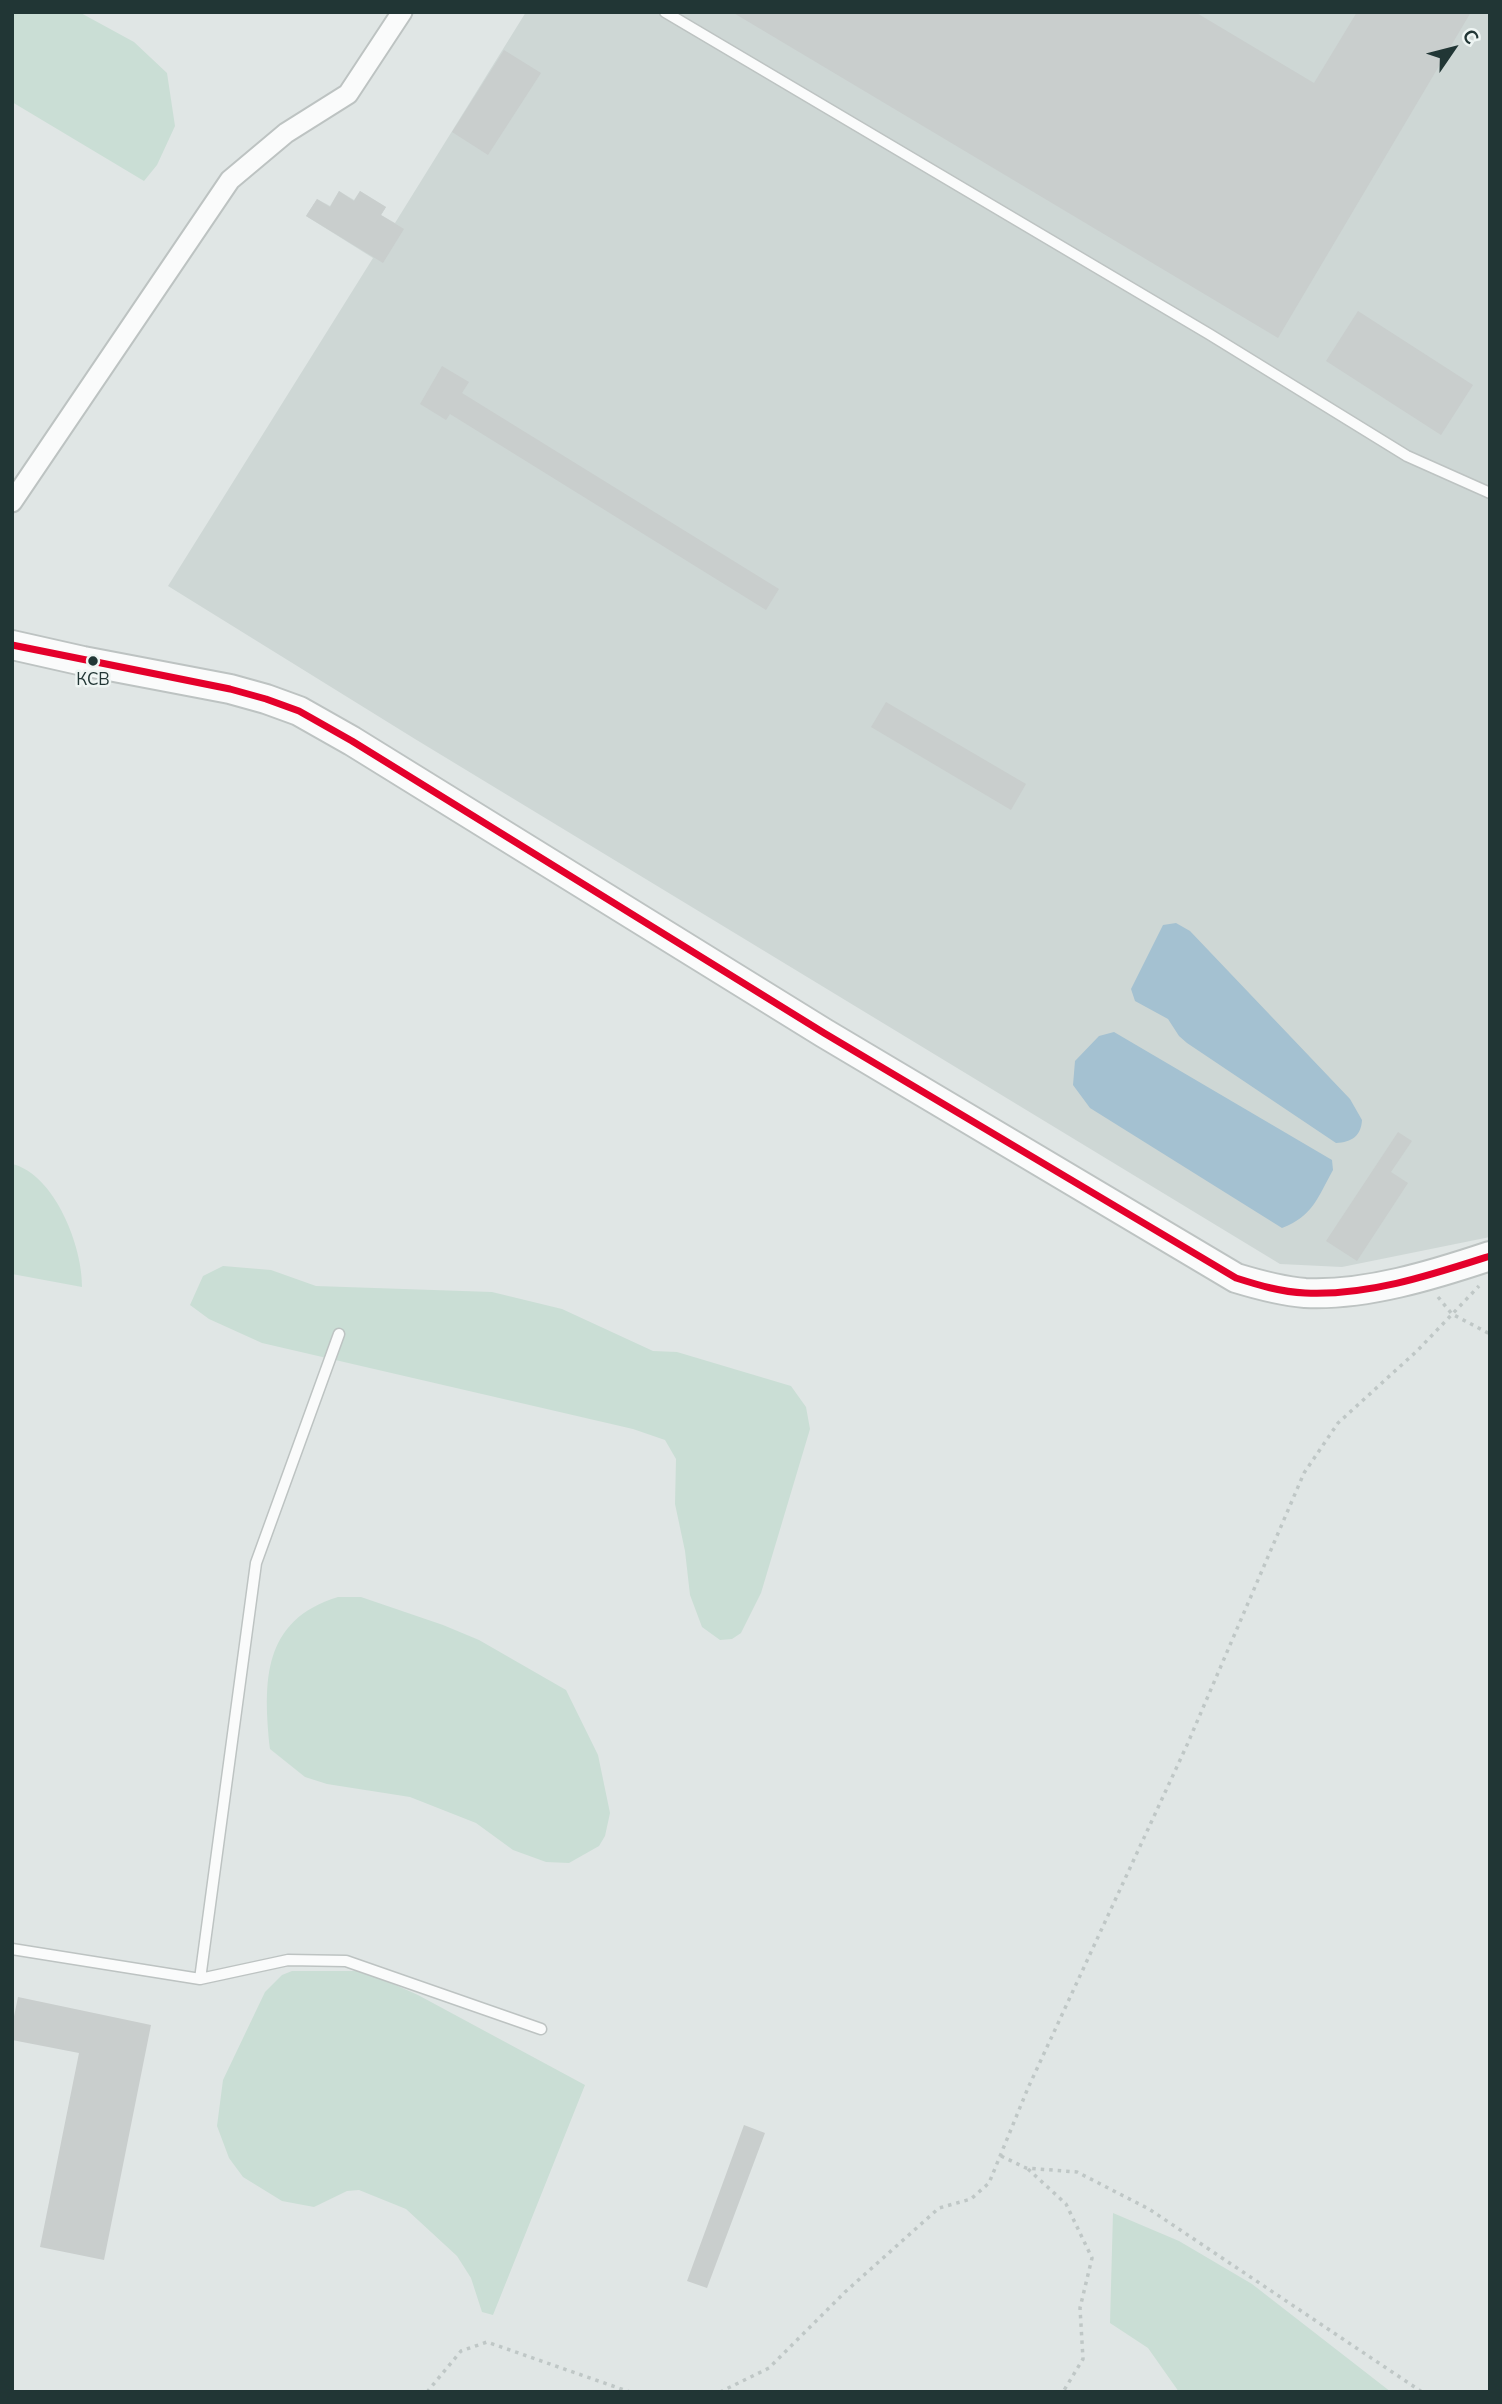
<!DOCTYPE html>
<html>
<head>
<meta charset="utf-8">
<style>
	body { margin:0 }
	#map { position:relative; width:1502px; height:2404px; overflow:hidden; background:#e0e6e5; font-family:"Nunito Sans",sans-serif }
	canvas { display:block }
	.frame { position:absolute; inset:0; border:14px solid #213635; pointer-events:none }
	.north { position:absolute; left:1418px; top:14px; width:70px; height:70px; -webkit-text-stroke:5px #eef5f3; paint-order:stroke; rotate:55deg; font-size:19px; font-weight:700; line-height:28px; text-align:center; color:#213635 }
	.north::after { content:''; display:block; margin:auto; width:24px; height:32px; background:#213635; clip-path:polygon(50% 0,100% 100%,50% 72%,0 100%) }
</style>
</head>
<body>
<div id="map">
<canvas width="1502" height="2404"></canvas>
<div class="frame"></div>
<div class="north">С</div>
</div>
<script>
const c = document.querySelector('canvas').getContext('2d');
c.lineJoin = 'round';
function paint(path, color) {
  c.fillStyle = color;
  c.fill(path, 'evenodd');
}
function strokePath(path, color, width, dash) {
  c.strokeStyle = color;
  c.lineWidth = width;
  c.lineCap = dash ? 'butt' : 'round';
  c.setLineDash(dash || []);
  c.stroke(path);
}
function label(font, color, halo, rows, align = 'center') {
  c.font = font + ' "Nunito Sans",sans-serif';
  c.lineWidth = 5;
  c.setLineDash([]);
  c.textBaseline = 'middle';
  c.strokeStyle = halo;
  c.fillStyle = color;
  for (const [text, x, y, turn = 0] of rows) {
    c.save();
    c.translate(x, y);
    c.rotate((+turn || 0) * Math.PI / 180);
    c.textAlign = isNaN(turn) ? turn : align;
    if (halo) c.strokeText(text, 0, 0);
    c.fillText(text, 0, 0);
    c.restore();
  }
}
paint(new Path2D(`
	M526,12H1490V1237L1342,1267L1280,1264L415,739L168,586L373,258L306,216L317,199L330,206L339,191L354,200L360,191L386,207L381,215L395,223Z`), '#ced7d5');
paint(new Path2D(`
	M12,12H79L134,42L167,73L175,126L157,165L144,181L12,102Z
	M12,1164C55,1174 83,1248 82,1287L12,1274Z
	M223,1266L271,1270L316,1286L492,1292L562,1309L653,1351L677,1352L791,1386L806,1407L810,1429L761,1593L741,1633L732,1639L720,1640L702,1627L690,1595L685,1551L675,1504L676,1459L665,1440L633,1429L262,1343L209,1319L190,1305L203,1276Z
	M338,1597H361L443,1625L479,1640L566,1690L598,1755L610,1813L605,1836L599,1846L569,1863L546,1862L513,1850L476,1823L410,1797L327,1784L305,1777L270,1749C263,1682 262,1620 338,1597Z
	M292,1971H364L418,1995L585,2085L493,2315L482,2312L471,2278L457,2256L406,2209L359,2190L347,2191L314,2207L282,2201L243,2177L229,2158L217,2126L223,2080L265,1992L282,1975Z
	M1113,2213L1179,2241L1252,2284L1391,2392H1179L1148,2348L1110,2323Z`), '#caded5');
paint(new Path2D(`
	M1176,923L1190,931L1350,1099L1362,1120C1361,1136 1352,1142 1336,1143L1187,1043L1179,1036L1168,1019L1135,1001L1131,989L1163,925Z
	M1114,1032L1332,1160L1333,1170C1318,1197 1313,1216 1282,1228L1090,1108L1073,1085L1075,1061L1099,1036Z`), '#a4c1d1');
paint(new Path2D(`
	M732,12H1195L1314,83L1357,12H1471L1278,338Z
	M504,50L541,73L488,155L452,132Z
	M339,191L354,201L360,191L386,207L381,215L404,229L383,263L306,216L317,199L330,207Z
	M1358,311L1473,385L1441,435L1326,361Z
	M442,366L469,382L462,393L779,589L766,610L450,414L446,420L420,404Z
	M886,702L1026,784L1011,810L871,727Z
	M1398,1132L1412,1141L1391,1172L1408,1183L1357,1261L1326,1241Z
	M18,1997L151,2025L104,2260L40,2247L79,2053L12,2040V2026Z
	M744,2125L765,2133L707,2288L687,2281Z`), '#c9cecd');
const lane = new Path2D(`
	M665,12L1209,334L1407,456L1490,493
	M12,1949L200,1979L288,1960L346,1961L541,2029
	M200,1979L256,1563L339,1334`);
const street = new Path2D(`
	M12,502L230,180L286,133L348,94L402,12`);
const secondary = new Path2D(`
	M12,645L83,661L230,689L266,699L299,711L352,741L824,1033L1236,1278C1259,1285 1281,1291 1305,1293C1365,1296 1433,1275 1490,1256`);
strokePath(lane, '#bdc3c2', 13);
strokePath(street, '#bdc3c2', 23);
strokePath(secondary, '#bdc3c2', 32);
strokePath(new Path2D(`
	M1438,1297L1452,1314L1490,1334
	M1001,2156L1026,2168L1077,2172L1149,2209L1422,2392
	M1028,2169L1066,2204L1092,2258L1080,2308L1083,2359L1063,2392
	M427,2392L461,2351L487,2342L630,2392
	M720,2392L769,2368L845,2292L939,2208L971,2199L989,2183L1028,2088L1187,1745L1304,1473L1338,1423L1418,1350L1479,1286`), '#bfc7c6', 3.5, [3.5, 5]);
strokePath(lane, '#fafbfb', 10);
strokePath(street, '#fafbfb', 19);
strokePath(secondary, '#fafbfb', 28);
strokePath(new Path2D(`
	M12,645L230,689L266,699L299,711L352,741L824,1033L1236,1278C1258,1285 1281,1292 1305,1293C1368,1296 1431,1275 1490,1256`), '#e4002b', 7);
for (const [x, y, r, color] of [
	[93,661,6,"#213635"]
]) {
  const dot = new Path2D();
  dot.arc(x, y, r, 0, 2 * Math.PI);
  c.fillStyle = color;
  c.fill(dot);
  strokePath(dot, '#eef5f3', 2.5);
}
label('17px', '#213635', '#eef5f3', [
	["КСВ",93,681]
]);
</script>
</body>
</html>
